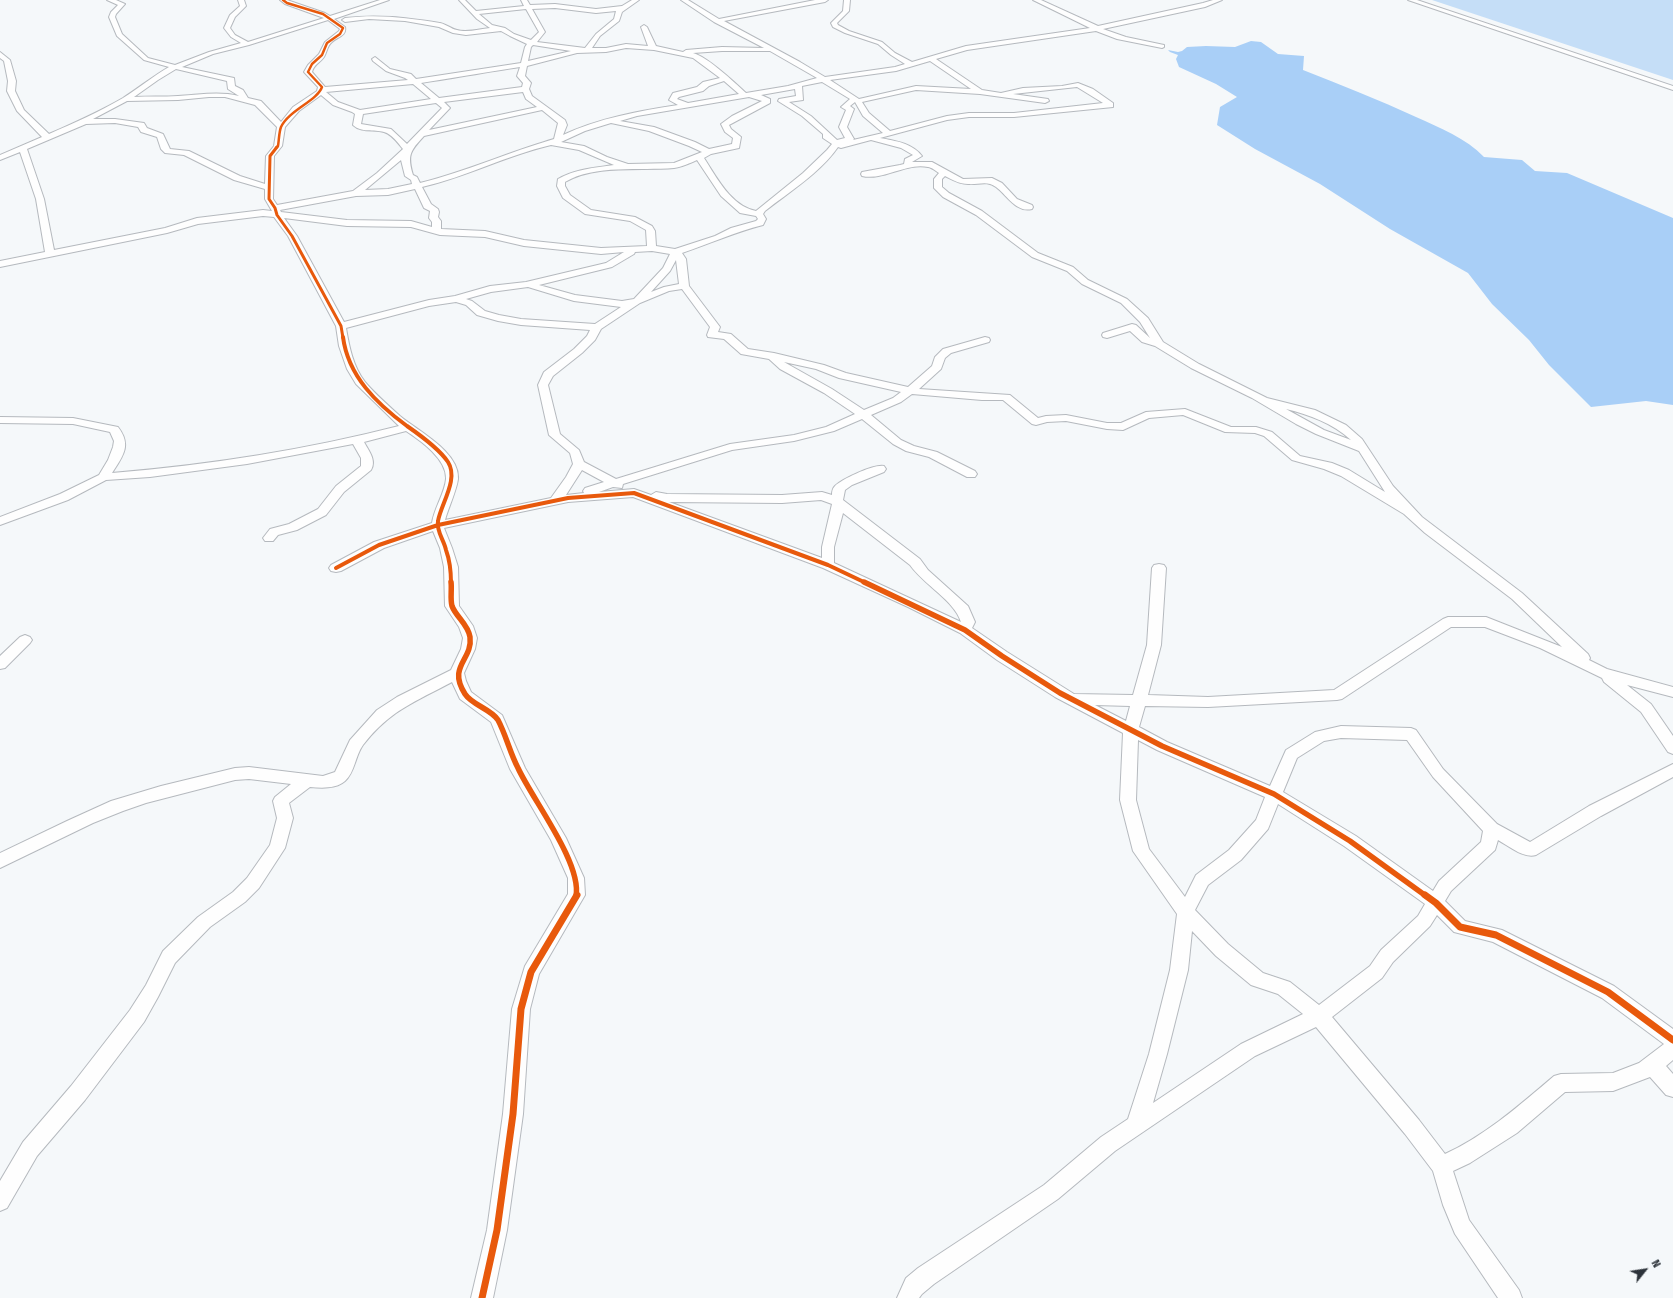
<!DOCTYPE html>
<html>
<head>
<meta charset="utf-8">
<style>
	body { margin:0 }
	#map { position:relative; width:1673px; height:1298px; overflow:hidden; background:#f5f8fa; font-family:"Fira Sans Condensed",sans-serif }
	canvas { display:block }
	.north { position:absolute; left:1625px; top:1250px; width:40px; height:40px; -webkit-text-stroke:3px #f4f8fb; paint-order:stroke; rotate:60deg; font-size:11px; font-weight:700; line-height:16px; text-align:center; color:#2d333a }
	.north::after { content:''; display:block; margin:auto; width:14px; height:18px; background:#2d333a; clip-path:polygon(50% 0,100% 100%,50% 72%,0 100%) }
</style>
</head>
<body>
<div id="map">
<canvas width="1673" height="1298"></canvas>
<div class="north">N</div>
</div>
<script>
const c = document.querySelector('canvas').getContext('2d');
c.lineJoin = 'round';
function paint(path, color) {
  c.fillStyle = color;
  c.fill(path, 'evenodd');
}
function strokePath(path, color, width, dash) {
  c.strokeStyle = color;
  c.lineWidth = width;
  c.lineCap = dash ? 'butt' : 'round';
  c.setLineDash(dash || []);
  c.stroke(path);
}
paint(new Path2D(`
	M1432,0H1673V80Z`), '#c5def7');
paint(new Path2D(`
	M1251,41L1261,42L1278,54L1304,56L1303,70C1341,85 1379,100 1416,117C1440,128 1466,138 1484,157L1522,160L1535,171L1567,173L1673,218V405L1646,401L1591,407L1549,365L1529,340L1492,304L1468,273L1390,229L1320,184L1255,149L1217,125L1220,107L1237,97L1216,84L1179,67L1176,59L1178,55L1170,52L1168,50L1178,52L1182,51L1187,47L1206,46L1235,47Z`), '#a9cff7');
const street = new Path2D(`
	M107,0H116L125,4L116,14L115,17L122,34L148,58L175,65L209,52L241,43L231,37L224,28L230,15L240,6L238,0H244L246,6L235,17L230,28L235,35L248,42L324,18L285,4L280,0H287L325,13L330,16L380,0H389L334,19L345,27C347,36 337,37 332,42C327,46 327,52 324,57C320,63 314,64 312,72L325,87L408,80L405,78L386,71L373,61L372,59L375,57L390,69L411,74L416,79C451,74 486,68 521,63L525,47L527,44L510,36L501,31L466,35L453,33L439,27L405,21L369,19L345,22L342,20L345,18C380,14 406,18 440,23C446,24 451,29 457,30C467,33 480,29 490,28L477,19L459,0H465L476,11L524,6L521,0H527L530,5L555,4L596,9L622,6L632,0H639L622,12L619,21L600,36L592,48H606L626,44L648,46L641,27L644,25L647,27L656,46L683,52L686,50L722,47L764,48L714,22L681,0H688L719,19L815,0H828L825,2L724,21L800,62L825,77L895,67L905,64L891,55L878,44L845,33L833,27L831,23L843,11L844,0H850L849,11L837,23L838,25L849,31L882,42L895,53L912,62L966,46L1090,28L1033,0H1041L1098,26L1203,3L1213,0H1222L1205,7L1103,29L1126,37L1164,45V47L1162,48L1117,39L1096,31L967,50L936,59L982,90L1001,93L1023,88L1062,86L1078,83L1093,89L1113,103V107L1014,117H969L947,120L880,138C896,141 912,143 922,156L912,162H932L963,179L992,178L1002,183L1017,199L1032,205L1033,207L1032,209C1016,213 1007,195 996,187C987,180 978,185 968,184C959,184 953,180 945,176L942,179V187L949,193L982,211L1038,253L1073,267L1088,280L1127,299L1148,318L1163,342L1199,364L1267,398L1315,410L1346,425L1362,439L1393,486L1422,517L1522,593L1588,654L1590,658L1589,660L1607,669L1673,687V697L1627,685L1651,704L1673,736V754L1668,752L1641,712L1604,682L1602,678L1540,648L1485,627H1451L1342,699L1337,700L1208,707L1145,706L1139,727L1167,742L1270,786L1286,750L1315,732L1341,726L1411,728L1416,730L1443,769L1497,824L1530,842L1589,806L1673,764V777L1601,816L1536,855C1524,859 1509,846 1498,840L1495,850L1451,891L1445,901L1465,921L1502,930L1614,986L1673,1029V1060L1666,1066L1673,1074V1097L1666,1095L1650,1077L1613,1091L1565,1092L1517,1133L1470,1163L1453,1171L1469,1220L1519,1290L1522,1298H1498L1455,1234L1443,1205L1433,1171L1405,1134L1316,1027L1255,1056L1115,1151L1058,1199L934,1284L922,1294L919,1298H897L906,1278L918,1268L1044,1185L1101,1137L1128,1119L1149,1054L1170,970L1177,914L1133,851L1120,800L1123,733L1055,697L997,660L960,633L908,607L823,568L633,497L568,502L444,528L452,548L458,567L459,606L473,626L477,638L475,649L464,673L466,681L471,692L502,715L525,768L566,838L584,878L585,895L539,974L530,1009L523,1114L507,1230L493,1298H471L487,1230L503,1114L512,1009L525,966L568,894V878L551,840L510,769L491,722L460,699L452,682C415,702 390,710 363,745C355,756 355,772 345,781C336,789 321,788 310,787L289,803L293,818L285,848L259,888L245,902L210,927L175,963L158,997L144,1022L85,1100L37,1156L7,1208L0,1211V1181L23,1142L71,1086L130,1010L146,985L163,951L198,917L233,892L247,878L270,845L277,818L273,801L275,797L291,784L249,779L235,780L146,803L123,811L93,823L0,868V853L67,821L111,801L161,786L235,768L249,767L323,776L335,772L350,740L377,710L397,697L451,670L461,649L463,638L459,627L445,606L444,567L440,548L433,531L384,548L341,571L336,572L331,571L329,568L331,565L374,542L432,523C434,509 445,492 446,479C447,459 421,441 406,431L364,442C368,450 377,460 371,470L344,492L326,515L297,530L278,535L273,541H265L263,538L270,529L289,524L318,509L336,486L361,466V458L353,444L247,464L150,477L106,480L68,500L0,525V517L60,494L99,475L108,460L113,447L114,441L110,432L73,424L0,423V417L73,418L118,427C132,445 123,456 112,473C208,465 306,450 399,426L356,384L347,369L339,346L336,326L288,236L274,217L263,216L198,224L167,233L0,267V261L45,252L36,199L20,152L0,160V155L42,137L17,111L7,91L8,81L4,61L0,58V52L10,60L16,81L15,91L24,110L49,134C74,123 99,112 123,98C139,88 153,76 169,67L144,60L117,36L109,17L111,12L118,5ZM555,8L596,13L616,11L614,19L596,34L585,48L537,42L545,32L532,9ZM526,9L539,32L531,40L514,34L505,28L492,25L479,14ZM328,20L340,29L339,31L325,42L319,54L308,65L304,72L318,87L317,91L293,107L281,122L261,101L248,98L243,90L235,86L234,78L182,67L213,54L249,45ZM533,45L571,51L528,61L531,47ZM626,48L654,50L693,58L720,78L703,82L697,87L673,93L669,100L678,105C639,111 599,118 563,135L567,125L565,120L532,96L529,89L531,83L525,76L527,66L577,53L606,52ZM722,51H770L817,78L788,86L746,93C734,82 708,57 693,53ZM930,61L971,89L916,86L859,99L830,80L896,71ZM520,67L517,76L523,83L522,87L439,98L421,83C454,78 486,72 520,67ZM176,69L227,81L228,89L239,96C218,91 199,95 178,96C163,97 149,96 134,97L158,80ZM724,81L739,94L688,103L677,99L679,97L703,91L709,86ZM822,82L850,99L841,107L846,110L839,127L845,138L837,140L811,116L789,102L803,100L802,86ZM413,84L431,99L360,110L338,102L326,92ZM1077,87L1103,103L1014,113H969L947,116L890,131L869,113L862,102L916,90L980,94L1045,103L1049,101L1048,99L1013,94ZM795,89L796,96L779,99L778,101L802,116L823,134V138L832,144L827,150L803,173L756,211C731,206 717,178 704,158L711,154L739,148L741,137L731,129L729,125L770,103V99L761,95ZM523,92L526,99L537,107L429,130L450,108L444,102ZM321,95L333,105L352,112L355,114L353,125C361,133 374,129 384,132C392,134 398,143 403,149L377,173L353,191L277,205L273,199L274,156L282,146L285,127L299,111ZM209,97H225L255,105L277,127L274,146L266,156L265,184L240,176L189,151L170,149L163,134L147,128L144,123L115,119H93L127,101L178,100ZM749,97L762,101L732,116L721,124L725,132L733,138L732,144L709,149L695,142L654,127L620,121L637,116ZM855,102L863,116L883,133L853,140L854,139L847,127L854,109L850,106ZM436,103L442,108L407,144L391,129L361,124L363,114ZM542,110L558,123L554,139C509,152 465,172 420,183L417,177L413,175C407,155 410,151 424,136ZM115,123L138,127L141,132L157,137L161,149L165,153L184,155L234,180L265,189V199L272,211L263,210L197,218L165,228L54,250L44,199L27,149L86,124ZM611,123L649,131L689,146L702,152L674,163L628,164L607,157L584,146L561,142L585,131ZM871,140L901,148L913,155L905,159L904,164L900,165L862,172L861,174L862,176C883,181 907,162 928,167C931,167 936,171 939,173L934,179V188L943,197L976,215L1032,257L1067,271L1082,284L1121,303L1140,322L1150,338L1136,325L1132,324L1103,333L1102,335L1103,337L1107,338L1130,331L1142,342L1155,346L1191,368L1252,398L1296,424L1316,434L1359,451L1385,492L1349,470L1332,463L1300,456L1272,432L1256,427H1231L1185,409L1146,412L1121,423H1107L1066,415L1046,416L1038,418L1010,395L919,389L941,369L945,358L951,353L989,342L990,340L989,338L985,337L943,349L935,357L932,366L908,387L846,373L824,365L774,353L748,349L731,334L718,332L720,327L689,286L686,259L682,253C709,244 735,232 763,225L766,219L763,214L765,211C789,192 820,173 838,147L841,148ZM551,145L579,150L614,165C594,168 575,169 558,179L557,186L563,198L585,214L630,221L646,230L647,246L601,248L524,240L485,231L441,229V221L438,217L439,212L438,209L431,204L422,187C466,177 507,155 551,145ZM401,160L405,176L411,180L412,184L388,189L365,190ZM697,160L721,196L740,213L756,216L758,219L756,221L731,228L715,236L675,249L656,246L655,231L652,226L635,217L591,210L570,195L565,186V182C595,164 640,171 674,168C682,167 690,163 697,160ZM415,189L424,208L430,211L429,218L432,222V227L411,221L347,220L281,212L280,210L356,196L388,195ZM284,218L347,226L411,227L440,235L485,237L524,246L601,254L624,252L606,263L526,282L490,286L455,296L429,300L344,322L297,236ZM652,251L670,254L663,268L634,299L622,301L575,295L539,285L612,267L634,254L635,252ZM676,260L679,284L664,287L651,292L670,271ZM528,287L574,301L621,307L595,324L521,319L499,315L485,311L472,301L466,299L491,292ZM682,289L710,327L707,335L708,337L724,339L741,354L769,359L780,369L824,393L855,414L826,427L794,435L730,444L616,479L584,462L579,450L560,434L548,385L553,376L582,353L595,340L601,329L640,303L669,291ZM456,302L466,305L477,315L498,321L521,325L590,330L587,336L574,349L544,372L538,385L549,435L570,453L573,464L566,477L551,498L445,520C448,509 457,489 458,479C460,452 418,431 400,416C389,406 375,394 365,382C353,367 349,346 346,328L429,306ZM784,362L816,369L839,378L901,392L893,398L864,410L832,389ZM912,394L982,400H1003L1032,424L1036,425L1047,422L1066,421L1107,429L1123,430L1149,418L1183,415L1225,432L1255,433L1264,436L1292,460L1324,469L1341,476L1404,514L1425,533L1512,599L1562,647L1486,617H1448L1443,619L1334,690L1208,697L1148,695L1161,645L1166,568L1164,565L1159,564L1154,565L1152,568L1147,645L1133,695L1074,694L1007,652L972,628L975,622L968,606L928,570L920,559L843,500L845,490L852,485L884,472L886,469L884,466C874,464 842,479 835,486C832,489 832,492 832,495L822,492L782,495L667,494L656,492L651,495L634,489L599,492L613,487L622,488L623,484L732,450L794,441L834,431L862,419L893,444L906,451L929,457L967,477H975L977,474L975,471L937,452L914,446L901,440L871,415L901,402ZM1286,409C1310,415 1332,423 1351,440L1324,430ZM582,470L604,482L585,488L583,491L584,493L566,495ZM821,500L832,504L822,547V558L669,502L782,503ZM843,513L910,565C924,585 954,600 961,622L834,563V547ZM1095,705L1130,706L1126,721ZM1341,738L1407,740L1433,777L1483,831L1481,842L1439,881L1433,891L1356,836L1283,792L1297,758L1324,741ZM1138,740L1157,750L1265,797L1256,820L1229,850L1196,875L1185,897L1149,849L1136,800ZM1278,804L1344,846L1425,904L1418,916L1381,950L1370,966L1319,1005L1290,982L1263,973L1228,944L1195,910L1208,885L1241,860L1268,829ZM1437,915L1454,932L1493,942L1602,998L1664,1044L1639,1063L1613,1073L1561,1074L1554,1076C1520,1105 1486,1135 1445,1154L1419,1120L1332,1017L1382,978L1393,962L1430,926ZM1192,931L1216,956L1251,985L1278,994L1303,1014L1241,1044L1153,1103L1167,1054L1188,970Z
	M1408,0H1417L1673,86V90Z
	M25,635L30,637L32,640L30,643L5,668L0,669V656L20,637Z`);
strokePath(street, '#b5b9be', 2);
paint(street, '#fefefe');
strokePath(new Path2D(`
	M276,148L278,146C279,140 279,132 281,127C289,110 317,101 322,87L308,72L312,64L322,55L327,43L340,34L343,28L323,14L287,3L283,0`), '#e8590c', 2.5);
strokePath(new Path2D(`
	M277,147L270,156L269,199L275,208L277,215L292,236L341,326L343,338`), '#e8590c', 3);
strokePath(new Path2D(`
	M343,337C348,376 377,404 407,426C420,435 440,450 448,462C459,479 441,504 438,521C436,531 444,540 446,550C450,561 451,571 451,583
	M336,568L379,545L438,525L568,498L634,493L828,565L866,583`), '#e8590c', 4);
strokePath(new Path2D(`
	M451,582C452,589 450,599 452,606C456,617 468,624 470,637C473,660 447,666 465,694C472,705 491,709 498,720C506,735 510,753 518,768C532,799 582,863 576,896
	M864,582L965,630L1002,656L1060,693L1162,746L1274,794L1350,841L1426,896`), '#e8590c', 5.5);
strokePath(new Path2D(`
	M1425,895L1436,903L1460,927L1496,935L1608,992L1673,1040
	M482,1298L497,1230L513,1114L521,1009L531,972L577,895`), '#e8590c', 7);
</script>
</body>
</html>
